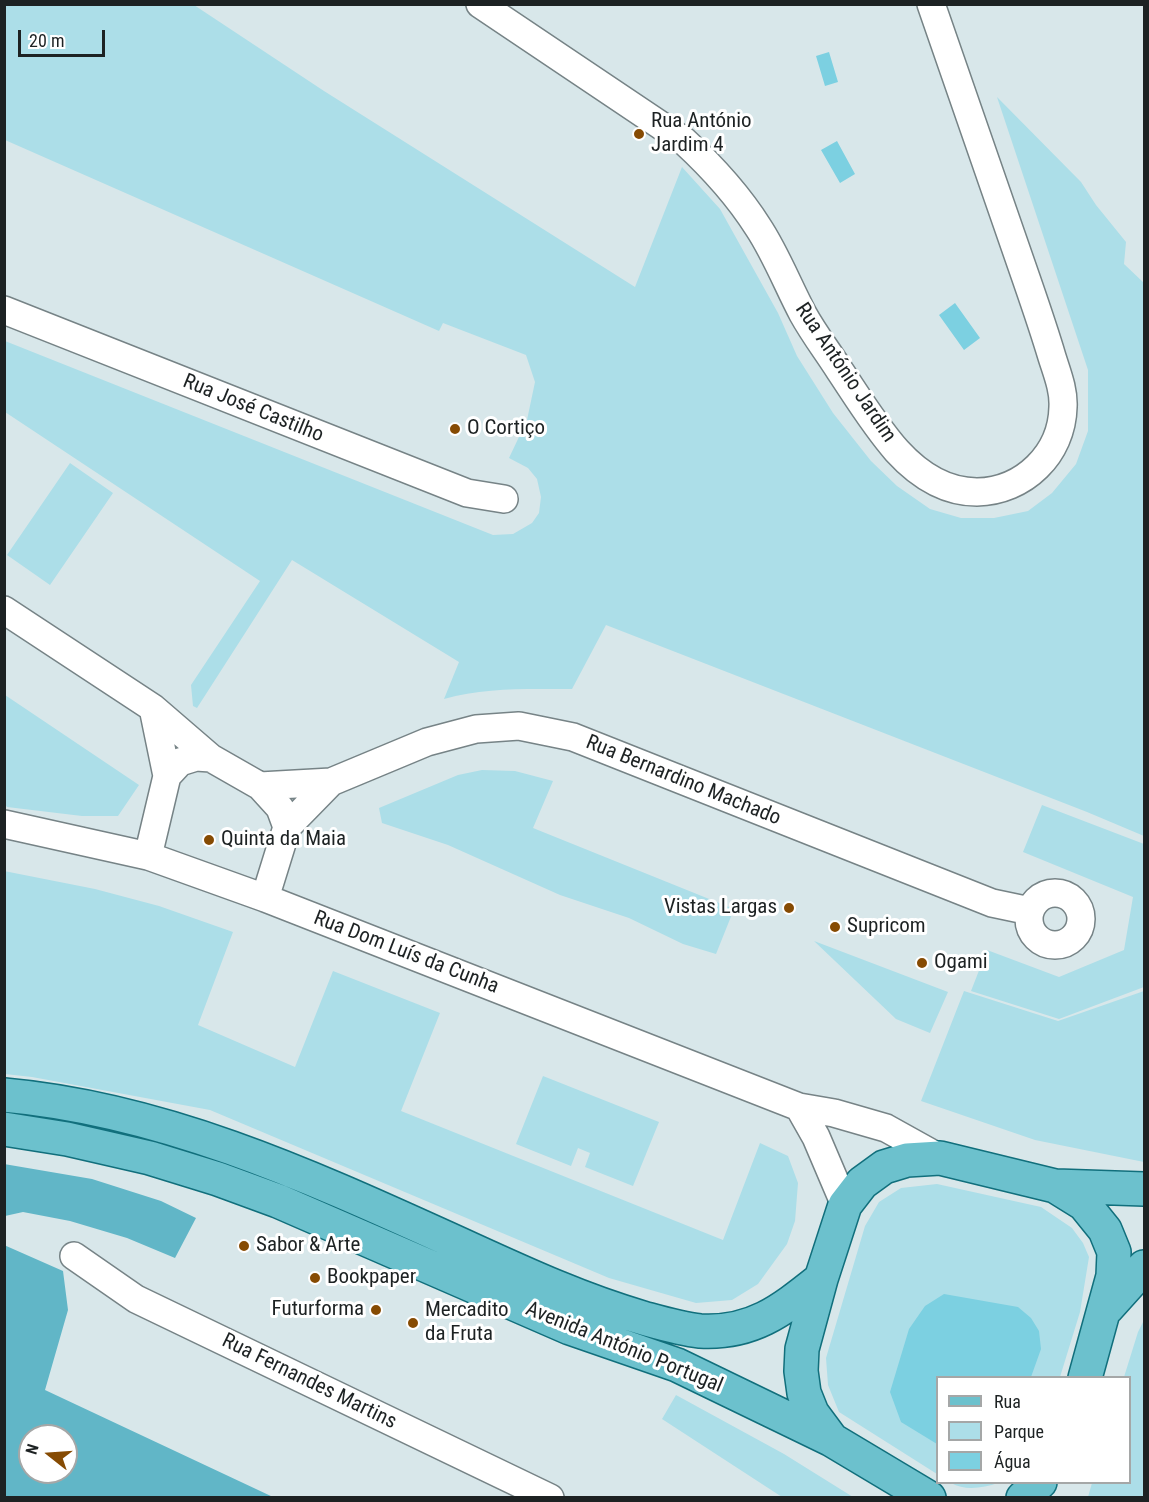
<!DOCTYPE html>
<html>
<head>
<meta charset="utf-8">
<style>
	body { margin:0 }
	#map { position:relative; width:1149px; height:1502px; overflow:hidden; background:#d8e7ea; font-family:"Roboto Condensed",sans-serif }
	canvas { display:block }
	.frame { position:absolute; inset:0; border:6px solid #1d2223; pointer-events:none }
	.legend { position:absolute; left:936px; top:1376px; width:195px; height:108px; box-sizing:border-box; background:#fff; border:2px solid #a5a7a7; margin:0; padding:8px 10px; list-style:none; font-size:18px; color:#1d2223 }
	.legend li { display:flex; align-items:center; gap:12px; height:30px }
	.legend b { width:30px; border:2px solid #a5a7a7 }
	.north { position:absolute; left:18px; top:1424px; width:60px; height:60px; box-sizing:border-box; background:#fff; border:2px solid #a5a7a7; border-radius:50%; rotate:287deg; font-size:16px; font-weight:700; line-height:24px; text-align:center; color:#1d2223 }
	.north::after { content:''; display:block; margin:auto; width:21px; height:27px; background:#864b03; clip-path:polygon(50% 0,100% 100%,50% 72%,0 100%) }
	.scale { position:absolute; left:18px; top:30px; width:87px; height:27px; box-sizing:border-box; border:3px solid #1d2223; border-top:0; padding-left:8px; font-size:18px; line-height:21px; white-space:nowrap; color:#1d2223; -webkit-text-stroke:4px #fff; paint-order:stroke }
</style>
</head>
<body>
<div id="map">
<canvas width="1149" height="1502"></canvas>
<div class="frame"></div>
<ul class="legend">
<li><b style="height:8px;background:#6cc1cd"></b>Rua</li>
<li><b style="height:16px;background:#acdee8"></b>Parque</li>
<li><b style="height:16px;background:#7cd0e1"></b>Água</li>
</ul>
<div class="north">N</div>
<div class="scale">20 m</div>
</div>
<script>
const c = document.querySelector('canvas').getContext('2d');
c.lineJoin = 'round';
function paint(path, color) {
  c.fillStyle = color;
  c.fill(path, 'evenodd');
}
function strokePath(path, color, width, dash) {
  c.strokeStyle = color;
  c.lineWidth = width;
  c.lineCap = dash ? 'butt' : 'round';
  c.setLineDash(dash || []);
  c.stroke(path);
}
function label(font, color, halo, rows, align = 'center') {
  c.font = font + ' "Roboto Condensed",sans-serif';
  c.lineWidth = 6;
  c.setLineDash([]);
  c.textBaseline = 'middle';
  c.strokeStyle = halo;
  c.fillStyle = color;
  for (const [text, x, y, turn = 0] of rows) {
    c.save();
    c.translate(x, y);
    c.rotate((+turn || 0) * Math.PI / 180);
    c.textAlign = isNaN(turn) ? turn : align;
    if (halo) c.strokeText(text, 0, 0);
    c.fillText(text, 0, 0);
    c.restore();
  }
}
paint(new Path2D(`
	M5,4L194,5L324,91L635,287L682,167L720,209L778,313L797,356L833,413L871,461L897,486L930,509L961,518H994L1028,511L1052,493L1076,464L1088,431V370L997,97L1081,182L1096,205L1126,242L1124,264L1144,283V836L1087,812L606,625L572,689C529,689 485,687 444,699L459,662L292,560L197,708L193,706L191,685L260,581L5,412V341L493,535L513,534L532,523L539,513L541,497L537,479L528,468L509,458L527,420L535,382L526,355L443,323L439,331L5,140Z
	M70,463L113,493L50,585L7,555Z
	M5,695L139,785L118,816H82L7,807L4,803Z
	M482,770L515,771L553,781L533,828L734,909L716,954L683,944L629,918L560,895L448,845L382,823L379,808L458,775Z
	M1042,805L1144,844V987L1059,1019L971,991L987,950L1059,977L1124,950L1133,897L1023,852Z
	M4,871L95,889L159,906L233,932L198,1025L295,1067L333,971L440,1013L401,1111L723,1240L760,1143L788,1156L798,1183L795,1221L787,1244L758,1284L732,1300L696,1303L609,1278L210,1110L32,1077L5,1074Z
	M814,941L948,992L930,1033L896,1019Z
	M964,991L1058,1021L1144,991V1162L1035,1140L921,1101Z
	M543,1076L659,1122L633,1186L585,1167L590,1153L578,1148L571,1166L516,1144Z
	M937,1184L1041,1207L1072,1228L1083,1243L1089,1257L1080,1312L1060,1377L938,1378L937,1474L839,1412L828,1385L826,1358L865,1226L879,1202L901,1188Z
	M1144,1320V1497H1088L1092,1483L1130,1482V1378L1124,1377L1138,1332Z
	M676,1395L784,1454L853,1497H782L662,1419Z
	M951,1483V1482L998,1483C983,1488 965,1491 951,1483Z`), '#acdee8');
paint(new Path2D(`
	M4,1164L92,1179L161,1201L196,1218L175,1258L127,1238L70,1221L23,1212L5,1216Z
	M4,1245L63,1271L68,1310L45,1390L273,1497H5ZM30,1436H66V1472H30Z`), '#61b6c7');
paint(new Path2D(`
	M829,52L838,82L825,86L816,56Z
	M837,141L855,174L840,183L821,150Z
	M955,303L980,338L964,350L939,315Z
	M944,1294L1018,1307L1031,1318L1039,1331L1041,1349L1031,1377L938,1378L937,1444L901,1422L890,1392L909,1329L925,1306Z`), '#7cd0e1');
const minor = new Path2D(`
	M480,4L684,141C710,165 739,197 758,227C776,254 788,286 803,314C814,334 828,352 840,371C858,398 875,426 897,451C918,474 944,492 977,492C1024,491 1062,454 1063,407C1064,390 1057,373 1052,357C1044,330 1035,304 1026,278C995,187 963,96 931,4
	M4,310L467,493L504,499
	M4,610L153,708L211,758
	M153,708L167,776
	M260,786L331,782L427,742L476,729L519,726L573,737L992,903L1030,911
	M4,824L148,856L265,898L799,1107L834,1113L886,1128L940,1158
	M287,827L331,782
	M148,856L167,776L180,762L196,757L211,758L260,786L280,808L287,827L265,898
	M1029 919a26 26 0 1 1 52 0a26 26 0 1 1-52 0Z
	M799,1107L816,1137L845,1205
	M74,1256L136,1299L550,1498`);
const major = new Path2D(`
	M4,1095C161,1109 305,1174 446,1238C510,1267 574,1298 643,1318C661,1323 681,1329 700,1331C753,1334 782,1310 821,1279
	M4,1129L67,1139L150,1158L218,1179L278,1201L570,1328L677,1365L832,1440
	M1056,1186L1144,1189
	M1107,1308L1144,1267
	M929,1498L832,1440L812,1413L804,1393L801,1371L802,1349L821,1279L845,1205L862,1183L884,1167L907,1160L940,1158L1055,1186L1084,1204L1105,1230L1114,1252L1113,1276L1085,1378
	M1023,1498L1040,1482`);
strokePath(minor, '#768386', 30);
strokePath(major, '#116f7c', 36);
strokePath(minor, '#fff', 27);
strokePath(major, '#6cc1cd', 33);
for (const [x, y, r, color] of [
	[639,134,6,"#864b03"],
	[455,429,6,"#864b03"],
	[209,840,6,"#864b03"],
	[789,908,6,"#864b03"],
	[835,927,6,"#864b03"],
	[922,963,6,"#864b03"],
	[244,1246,6,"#864b03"],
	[315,1278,6,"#864b03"],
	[376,1310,6,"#864b03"],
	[413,1323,6,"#864b03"]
]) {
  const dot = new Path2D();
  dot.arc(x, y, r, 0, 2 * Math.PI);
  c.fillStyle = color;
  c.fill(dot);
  strokePath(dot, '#fff', 2);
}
label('21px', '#1d2223', '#fff', [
	["Rua António",651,122],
	["Jardim 4",651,146],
	["O Cortiço",467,429],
	["Quinta da Maia",221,840],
	["Vistas Largas",777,908,"right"],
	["Supricom",847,927],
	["Ogami",934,963],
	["Sabor & Arte",256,1246],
	["Bookpaper",327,1278],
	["Futurforma",364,1310,"right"],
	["Mercadito",425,1311],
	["da Fruta",425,1335]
], 'left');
label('21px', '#1d2223', '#fff', [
	["Rua António Jardim",845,373,56],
	["Rua José Castilho",253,409,22],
	["Rua Bernardino Machado",683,781,22],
	["Rua Dom Luís da Cunha",406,953,21],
	["Avenida António Portugal",624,1348,22],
	["Rua Fernandes Martins",309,1382,26]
]);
</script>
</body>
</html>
